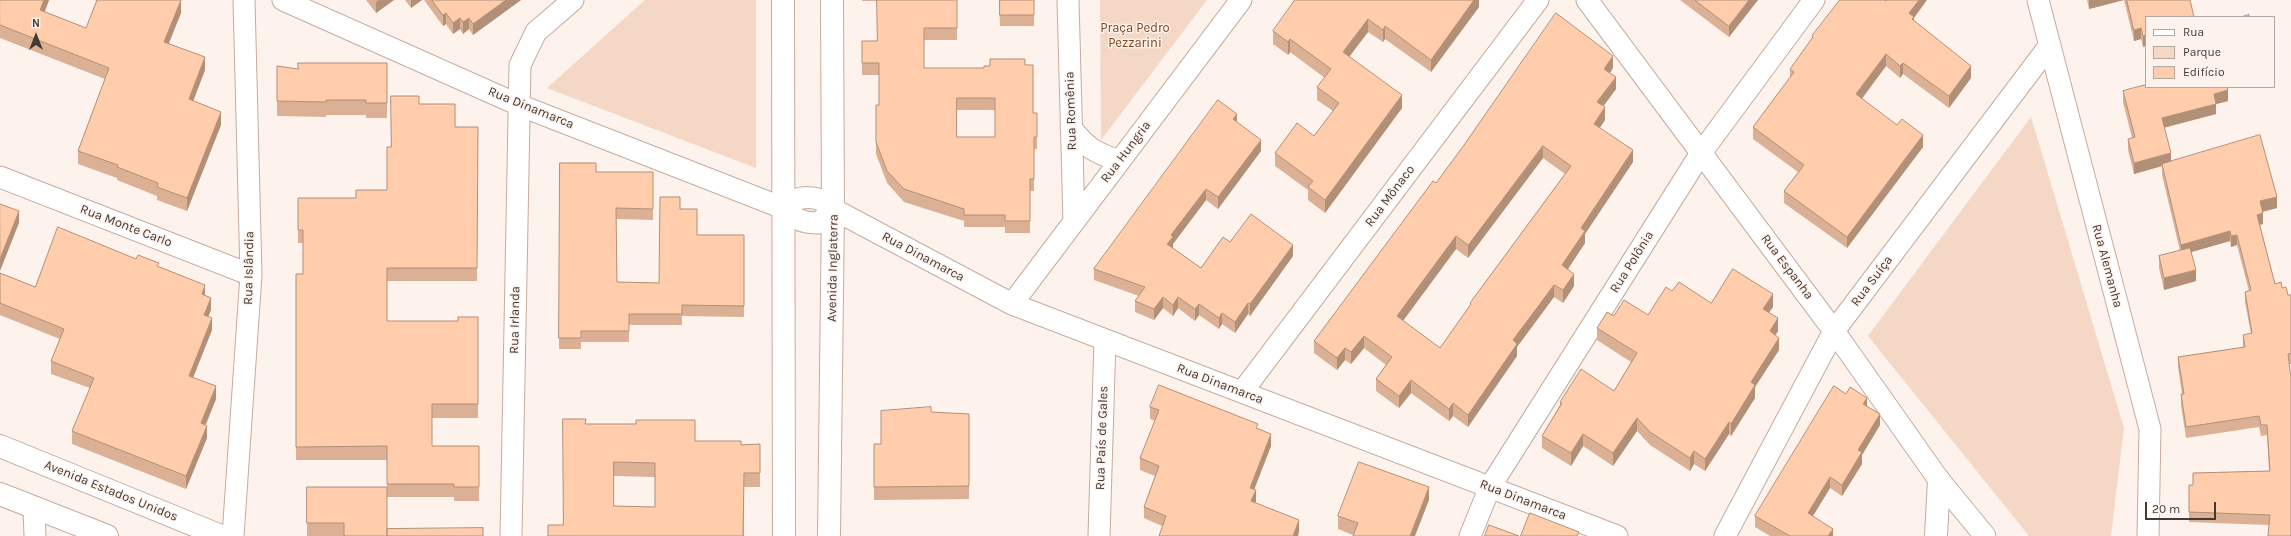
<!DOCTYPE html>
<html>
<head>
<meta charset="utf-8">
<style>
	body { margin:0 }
	#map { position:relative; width:2291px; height:536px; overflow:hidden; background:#fdf2ec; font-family:Karla,sans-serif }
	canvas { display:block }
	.legend { position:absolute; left:2145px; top:16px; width:130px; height:72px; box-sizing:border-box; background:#fdf2ec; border:1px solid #b3a8a2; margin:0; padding:5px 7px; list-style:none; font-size:12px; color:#443a34 }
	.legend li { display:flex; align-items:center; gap:8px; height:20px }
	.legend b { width:20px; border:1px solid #b3a8a2 }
	.north { position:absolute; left:16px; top:16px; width:40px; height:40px; -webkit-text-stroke:3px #fdf2ec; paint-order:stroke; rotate:0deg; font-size:11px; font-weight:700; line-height:16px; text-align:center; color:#443a34 }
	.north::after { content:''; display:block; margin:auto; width:14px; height:18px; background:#443a34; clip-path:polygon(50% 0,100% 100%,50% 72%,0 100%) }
	.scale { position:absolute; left:2145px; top:502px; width:71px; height:18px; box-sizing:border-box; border:2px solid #443a34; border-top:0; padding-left:5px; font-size:12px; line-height:14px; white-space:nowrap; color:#443a34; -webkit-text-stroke:3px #fdf2ec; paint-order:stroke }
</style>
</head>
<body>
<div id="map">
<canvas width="2291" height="536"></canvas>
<ul class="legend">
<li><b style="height:5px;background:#fff"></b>Rua</li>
<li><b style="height:11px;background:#f4d7c4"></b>Parque</li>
<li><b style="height:11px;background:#ffcdac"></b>Edifício</li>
</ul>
<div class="north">N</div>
<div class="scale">20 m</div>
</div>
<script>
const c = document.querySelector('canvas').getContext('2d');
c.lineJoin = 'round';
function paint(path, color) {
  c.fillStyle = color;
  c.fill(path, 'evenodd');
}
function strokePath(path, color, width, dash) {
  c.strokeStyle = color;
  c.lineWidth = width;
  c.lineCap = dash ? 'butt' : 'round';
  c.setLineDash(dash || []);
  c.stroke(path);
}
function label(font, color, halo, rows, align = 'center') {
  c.font = font + ' Karla,sans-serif';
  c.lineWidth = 3;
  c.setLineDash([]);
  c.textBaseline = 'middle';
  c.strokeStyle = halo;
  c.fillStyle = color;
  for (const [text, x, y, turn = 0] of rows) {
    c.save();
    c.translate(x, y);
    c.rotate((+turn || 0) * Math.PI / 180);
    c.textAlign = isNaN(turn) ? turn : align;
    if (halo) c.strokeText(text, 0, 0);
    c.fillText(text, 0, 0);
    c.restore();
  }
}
paint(new Path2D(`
	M645,0H756V168L547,88Z
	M1100,0H1207L1101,140Z
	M2031,117L2124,428L2111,536H2029L1868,336Z`), '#f4d7c4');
const minor = new Path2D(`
	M283,0L519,105L783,208C794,219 802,223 819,223L833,209
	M1068,0L1074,222
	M1587,0L1834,331L1939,480L1985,536
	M2038,0L2150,429L2148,536
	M1071,128C1087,148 1095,153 1120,161
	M0,177L251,275
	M783,208C796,194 821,194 833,209L1012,304L1617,536
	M1012,304L1241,0
	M1242,392L1538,0
	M34,507L35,536
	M233,536L251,275L244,0
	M511,536L520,65L536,32L573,0
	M1099,536L1105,340
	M1470,536L1490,487L1701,153L1814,0
	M1725,536L1834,331L2050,45`);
const tertiary = new Path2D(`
	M0,446L221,536
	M0,494L107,536
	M1936,536L1939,480`);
const secondary = new Path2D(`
	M783,0L784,536
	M829,536L833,209L832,0`);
strokePath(minor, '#c5ac9d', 23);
strokePath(tertiary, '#c5ac9d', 24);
strokePath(secondary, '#c5ac9d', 24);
strokePath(minor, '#fff', 21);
strokePath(tertiary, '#fff', 22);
strokePath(secondary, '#fff', 22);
paint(new Path2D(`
	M0,0H49L45,12L86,28L97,1L94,0H181V13L169,43L205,70L193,101L221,125L187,211L157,200V196L117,180V178L78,164V151L105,79L0,38Z
	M366,0H394L376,13Z
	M405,0H422L411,8Z
	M424,0H521L473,35L469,29L463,34L460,29L453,34L446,24L443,26Z
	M862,0H957V40H924V68H984L1025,65L1033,113H1037V149H1034V191H1030V233H1005V227H964V221L904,202L887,183L876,154V105H879V75H862V41H877V1H862ZM957,110H995V137H957Z
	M999,0H1034V26H1000Z
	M1479,0V7L1431,72L1385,39L1383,42L1368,32L1349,57L1402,108L1325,213L1308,200V190L1275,166V153L1314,136L1333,111L1317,100V87L1325,78L1290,52L1288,55L1273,44V31Z
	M1680,0H1758L1729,37Z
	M2087,0H2190L2143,47L2141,39L2134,41L2124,0L2089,9Z
	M1886,1L1914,18V21L1971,78L1949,108L1903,74L1900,78L1886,66L1862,99L1923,147L1847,248L1784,203V191L1798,172L1753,139V127L1790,78V69L1812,39V36Z
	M387,63V118H366V115H326V117L277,116V66L298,69Z
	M1613,68L1610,73L1616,89L1603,106L1605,120L1599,128L1633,162L1585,234V243L1568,269L1574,286L1563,303L1554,297L1517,347V356L1468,427L1453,416L1449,421L1411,393L1399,408L1376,391V379L1386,365L1364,348L1351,364L1345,360L1337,370L1314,353V341L1436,183ZM1543,158L1565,174L1470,303V306L1440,348L1403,321L1456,249L1468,258Z
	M2123,91L2228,101L2216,104V114L2164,128L2171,161L2277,208L2263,212V224L2260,225L2275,284L2282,288L2288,295H2291V364H2289L2269,525L2189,522V485H2193V473L2269,471L2267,435L2261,436L2259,427L2186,438L2181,405V394H2182L2178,367V357L2243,347V335L2251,334L2245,302V292L2249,291L2237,245L2231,247L2230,241L2191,252L2196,281L2164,290L2159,268V256L2180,251L2162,175V166L2134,174L2128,150V139L2132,138L2123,102Z
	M419,104L455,127H478L477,281H387V321H458L478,317V418H432V446H479V501H454V497H387V460H296V274H303V243H298V198H356L387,190L391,147Z
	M1237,122L1261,151L1218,209L1206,200L1173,244V248L1201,268L1230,242L1293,256L1250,316L1248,314L1235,333L1222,324L1219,329L1199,315L1195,321L1178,308L1173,316L1163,308L1154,320L1135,312V301L1139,296L1094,280V269Z
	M560,163L596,172H653V220L616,219L617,282L659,283L680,209L697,235H744V317L682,316V325H629V342H581V349H559Z
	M136,259L159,267L205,295L211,310L208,316L212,330L193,377L216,399L206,425L207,438L186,489L72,444V431L90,388L51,374V361L60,339L0,315V273L35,287Z
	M1672,291L1711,303L1773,307L1769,312L1778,331L1775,335L1779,350L1755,387V398L1731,436L1729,434L1705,471L1694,464L1690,471L1650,445L1637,431L1613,466L1583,446L1571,466L1542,448V436L1560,405V402L1614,391L1631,362L1597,340V328L1614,316L1648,315Z
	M1867,406L1880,425L1862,455V464L1842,496L1830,488L1813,516L1833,536H1770L1755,527V516Z
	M1150,407L1258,429L1271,446L1254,490L1255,503L1299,532L1162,526L1144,518V507L1155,476L1140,470V458L1155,421L1150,419Z
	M881,411L931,412L969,414V499L874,500V444H881Z
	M586,424L695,441L741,445L760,444V487H744V536L563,525ZM614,476L655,477V507L614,506Z
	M307,487H387V536H307Z
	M1429,500L1353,535L1338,529V516Z`), '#dbb094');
paint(new Path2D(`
	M44,0H49L40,23V10Z
	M181,0V13L164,55V42Z
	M379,0H394L376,13V2Z
	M411,0H422L411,8Z
	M506,0H521L473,35V24Z
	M1474,0H1479V7L1431,72V60Z
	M1749,0H1758L1729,37V26Z
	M1919,0H1927L1914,18V29L1909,13Z
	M2089,0H2124L2089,9Z
	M446,13V24L443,26V15Z
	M460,18V29L453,34V23Z
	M469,18V29L463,34V22Z
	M1368,19V32L1343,65V52Z
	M1385,26V39L1383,42V30Z
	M2141,28V39L2134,41V30Z
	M2146,35V46L2143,47V36Z
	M1290,39V52L1288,55V42Z
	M1886,54V66L1856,106V94Z
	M1613,56V68L1604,81V69Z
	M205,57V70L189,112V99Z
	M1903,63V74L1900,78V66Z
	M1971,66V78L1949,108V96Z
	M1616,77V89L1597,115V102Z
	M2228,90V101L2216,104V114L2162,128V118L2214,94Z
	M1402,95V108L1325,213V200Z
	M1605,107V120L1594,137V124Z
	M221,112V125L187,211V198Z
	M1237,114V125L1233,119Z
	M1923,135V147L1847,248V237Z
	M1261,140V151L1218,209V197Z
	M1543,146V158L1468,258V245Z
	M1633,150V162L1585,234V243L1562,278V265L1581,228Z
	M2171,153V164H2162V166L2134,174V163Z
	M1206,189V200L1173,244V248L1167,244L1171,235Z
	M2277,197V208L2260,212V201Z
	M19,211V223L0,271V259Z
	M2263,213V224L2257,225V215Z
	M2230,231V241L2181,255V245Z
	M2237,235V245L2231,247V236Z
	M1456,236V249L1397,329V316Z
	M1293,245V256L1250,316V304Z
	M2196,270V281L2164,290V278Z
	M1574,274V286L1563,303V290Z
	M205,285V298L202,294Z
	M1554,285V297L1517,347V356L1468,427V415L1513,340Z
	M1773,294V307L1763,321V309Z
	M1163,297V308L1154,320V309Z
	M1178,297V308L1173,316V305Z
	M211,298V310L204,327V315Z
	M1248,303V314L1235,333V322Z
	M1199,304V315L1195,321V309Z
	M1222,313V324L1219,329V318Z
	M212,318V330L189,388V376Z
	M1778,318V331L1770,344V331Z
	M1364,336V348L1351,364V352Z
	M1779,338V350L1755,387V398L1731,436V424L1751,382Z
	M1345,348V360L1337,370V358Z
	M1411,380V393L1399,408V396Z
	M216,386V399L201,435V423Z
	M1867,398V409L1863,404Z
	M1453,403V416L1449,421V409Z
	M1880,414V425L1862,455V464L1842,496V485L1858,450Z
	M1637,418V431L1613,466V453Z
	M1729,422V434L1705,471V459Z
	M207,426V438L186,489V476Z
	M1271,434V446L1250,500V488Z
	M1583,434V446L1571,466V453Z
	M1694,451V464L1690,471V458Z
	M1830,477V488L1808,524V513Z
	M1429,487V500L1415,536H1410Z
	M1256,490V502L1251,513V501Z
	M1299,520V532L1298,536H1293Z
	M1833,529V536H1828Z`), '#b29078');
const building = new Path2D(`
	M0,0H44L40,10L86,28L97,0H181L164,42L205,57L189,99L221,112L187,198L157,187L158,183L117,167L118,165L78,151L109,68L0,25Z
	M432,0H506L473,24L469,18L463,22L460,18L453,23L446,13L443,15Z
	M877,0H957V28H924V68H984V66H990V59H1025V65H1033V113H1037V137H1034V179H1030V221H1005V215H964V209L904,189L887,171L876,142V105H879V63H862V41H877ZM957,98H995V137H957Z
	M1000,0H1034V15H1000Z
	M1295,0H1474L1431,60L1385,26L1383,30L1368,19L1343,52L1402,95L1325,200L1308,187L1313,181L1275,153L1297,123L1314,136L1339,103L1317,87L1331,69L1290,39L1288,42L1273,31Z
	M1695,0H1749L1729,26Z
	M1840,0H1884L1886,1L1887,0H1919L1909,13L1914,17L1912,19L1971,66L1949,96L1903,63L1900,66L1886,54L1856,94L1897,125L1902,119L1923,135L1847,237L1784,191L1804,165L1753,127L1794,72L1790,69L1813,37L1812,36Z
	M2127,0H2190L2194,17H2146V35L2143,36L2141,28L2134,30Z
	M1556,13L1613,56L1604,69L1616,77L1597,102L1605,107L1594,124L1633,150L1581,228L1585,231L1562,265L1574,274L1563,290L1554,285L1513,340L1517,344L1468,415L1453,403L1449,409L1411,380L1399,396L1376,379L1392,357L1364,336L1351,352L1345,348L1337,358L1314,341L1433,181L1436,183L1462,148ZM1543,146L1571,166L1470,303L1471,304L1440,348L1397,316L1456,236L1468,245Z
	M2249,15V17H2241Z
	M298,63H387V103H366V100H326V102L277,101V66L298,69Z
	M2146,85V87H2227L2228,90L2214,94L2216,104L2162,118L2171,153L2134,163L2128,139L2135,137L2123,91Z
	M391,96H419V104H455V127H478L477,268H387V321H458V317H478V404H432V446H479V487H454V484H387V446L296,447V274H303V230H298V198H356V190H387V147H391Z
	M1218,100L1237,114L1233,119L1261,140L1218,197L1206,189L1171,235L1173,237L1167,244L1201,268L1223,237L1230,242L1251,214L1293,245L1250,304L1248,303L1235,322L1222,313L1219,318L1199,304L1195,309L1178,297L1173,305L1163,297L1154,309L1135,301L1145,287L1094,269Z
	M2260,135L2277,197L2260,201L2263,213L2257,215L2275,284L2281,282L2282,288L2286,287L2288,295H2291V353L2288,354L2291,378V536H2268L2270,515L2189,512V485H2193V473L2270,471L2267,425H2261L2259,416L2186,427L2181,394H2184L2178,357L2245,347L2243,335L2252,333L2245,292L2251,290L2237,235L2231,236L2230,231L2181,245L2162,164Z
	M560,163H596V172H653V209L616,208L617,282L659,283L660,197H680V209H697V235H744V306L682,305V314H629V331H581V338H559Z
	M0,204L19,211L0,259Z
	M58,227L136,259L138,255L159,263L157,266L205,285L202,294L211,298L204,315L212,318L189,376L216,386L201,423L207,426L186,476L72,431L94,378L51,361L64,329L0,303V273L35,287Z
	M2190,248L2196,270L2164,278L2159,256Z
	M1733,269L1773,294L1763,309L1778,318L1770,331L1779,338L1751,382L1755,385L1731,424L1729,422L1705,459L1694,451L1690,458L1650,432L1637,418L1613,453L1583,434L1571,453L1542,436L1562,403L1560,402L1581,369L1614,391L1637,353L1597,328L1607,312L1614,316L1624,300L1648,315L1666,287L1672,291L1679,282L1711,303Z
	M1159,385L1258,424L1256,428L1271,434L1250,488L1256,490L1251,501L1299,520L1293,536H1159L1166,516L1144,507L1159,466L1140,458L1159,410L1150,407Z
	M1834,386L1846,394L1850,387L1867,398L1863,404L1880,414L1858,450L1862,452L1842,485L1830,477L1808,513L1833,529L1828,536H1790L1755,516Z
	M931,407V412L969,414V486L874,487V444H881V411Z
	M563,419H586L585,424H636V420H695V441H741V445L760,444V473H744L743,536H548V525H563ZM614,462L655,463V507L614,506Z
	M1359,462L1429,487L1410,536H1411H1353L1358,523L1338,516Z
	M307,487H387V536H344V523H307Z
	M1530,513L1579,532L1577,536H1521Z
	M1489,525L1519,536H1485Z
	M483,528V536H387V529Z`);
paint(building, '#ffcdac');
strokePath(building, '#b29078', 1);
label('13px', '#7c4720', '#fdf2ec', [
	["Praça Pedro",1135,28],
	["Pezzarini",1135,43]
]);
label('13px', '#443a34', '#fdf2ec', [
	["Rua Dinamarca",531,108,22],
	["Rua Romênia",1071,111,-92],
	["Rua Hungria",1126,152,-53],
	["Rua Mônaco",1390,196,-53],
	["Rua Monte Carlo",126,226,21],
	["Rua Dinamarca",923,257,28],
	["Rua Polônia",1632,262,-58],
	["Rua Alemanha",2107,266,75],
	["Rua Espanha",1787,267,53],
	["Rua Islândia",249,268,-89],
	["Avenida Inglaterra",833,268,-89],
	["Rua Suíça",1872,281,-53],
	["Rua Irlanda",515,320,-89],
	["Rua Dinamarca",1220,384,21],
	["Rua País de Gales",1102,438,-88],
	["Avenida Estados Unidos",111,491,22],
	["Rua Dinamarca",1523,500,21]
]);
</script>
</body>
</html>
